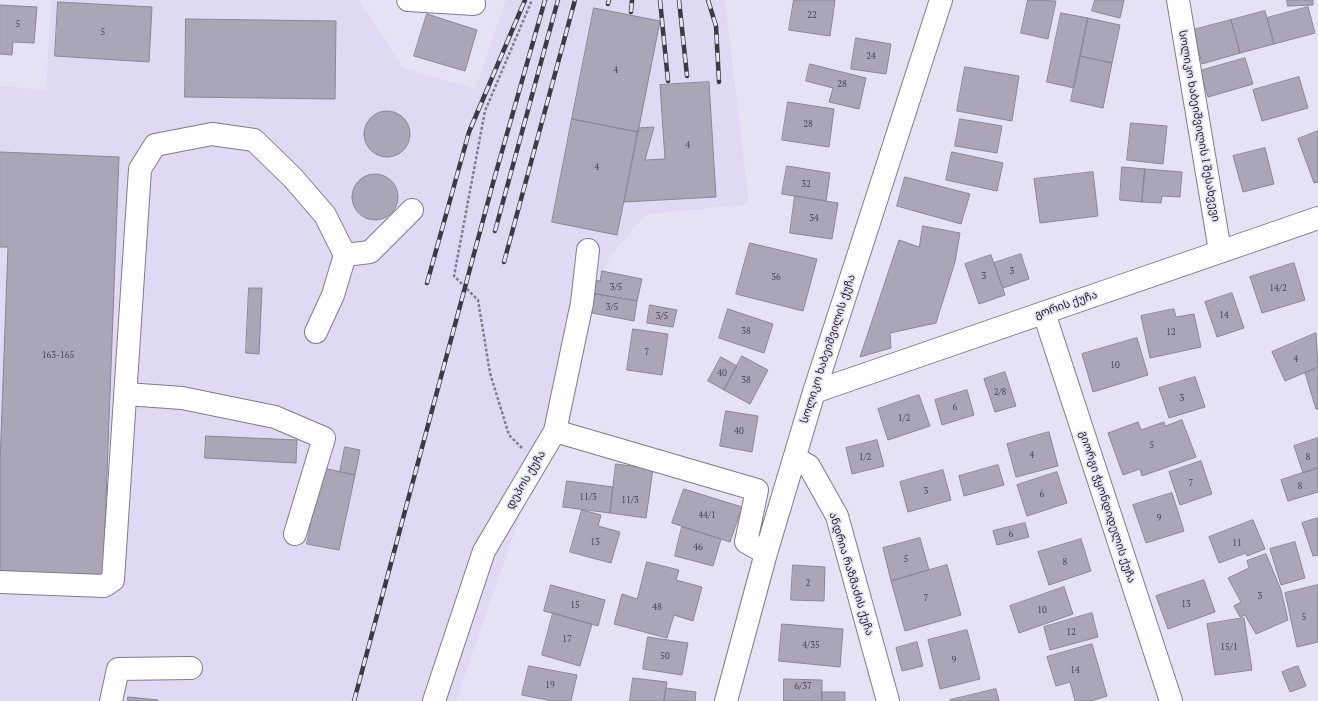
<!DOCTYPE html>
<html>
<head>
<meta charset="utf-8">
<style>
	body { margin:0 }
	canvas { display:block; background:#e6e2f5 }
</style>
</head>
<body>
<canvas width="1318" height="701"></canvas>
<script>
const c = document.querySelector('canvas').getContext('2d');
c.lineJoin = 'round';
function paint(path, color) {
  c.fillStyle = color;
  c.fill(path, 'evenodd');
}
function strokePath(path, color, width, dash) {
  c.strokeStyle = color;
  c.lineWidth = width;
  c.lineCap = dash ? 'butt' : 'round';
  c.setLineDash(dash || []);
  c.stroke(path);
}
function label(font, color, halo, rows, align = 'center') {
  c.font = font + ' "PT Serif","Noto Sans Georgian",serif';
  c.lineWidth = 3.5;
  c.setLineDash([]);
  c.textBaseline = 'middle';
  c.strokeStyle = halo;
  c.fillStyle = color;
  for (const [text, x, y, turn = 0] of rows) {
    c.save();
    c.translate(x, y);
    c.rotate((+turn || 0) * Math.PI / 180);
    c.textAlign = isNaN(turn) ? turn : align;
    if (halo) c.strokeText(text, 0, 0);
    c.fillText(text, 0, 0);
    c.restore();
  }
}
paint(new Path2D(`
	M51,0H360L403,68L475,89L506,0H725L749,204L647,214L610,256L456,701H0V86L46,90Z`), '#e0d9f4');
const building = new Path2D(`
	M794,0H835L830,36L789,30Z
	M1028,0L1056,1L1048,39L1021,33Z
	M1095,0H1124L1120,18L1092,11Z
	M1287,0H1313V5L1288,6Z
	M58,2L152,7L149,62L55,56Z
	M0,5L37,7L34,43L13,42L12,55L0,54Z
	M1308,7L1315,33L1274,44L1267,18Z
	M594,8L660,21L638,132L572,119Z
	M1265,11L1274,44L1240,53L1231,20Z
	M1061,13L1088,18L1074,88L1047,82Z
	M427,14L477,30L465,71L414,56Z
	M1088,18L1120,25L1112,63L1080,56Z
	M186,19L336,21L335,99L185,97Z
	M1231,20L1240,53L1202,64L1193,30Z
	M856,38L891,44L886,74L851,69Z
	M1080,56L1112,63L1103,108L1071,101Z
	M1245,58L1253,84L1208,97L1200,71Z
	M810,64L866,78L859,109L829,102L833,88L806,81Z
	M965,67L1019,76L1012,121L957,111Z
	M1299,77L1308,108L1262,121L1253,90Z
	M709,82L716,197L624,202L638,128L654,127L645,160L665,159L660,85Z
	M788,102L834,109L829,147L782,140Z
	M364 134a23 23 0 1 1 46 0a23 23 0 1 1-46 0Z
	M572,119L638,132L617,235L552,222Z
	M960,119L1002,126L997,153L955,146Z
	M1131,123L1167,126L1163,164L1127,160Z
	M1318,131V182L1314,183L1298,139Z
	M1265,148L1274,184L1243,192L1233,156Z
	M0,152L119,157L103,577L0,573V463L8,247H0Z
	M952,152L1003,163L997,191L946,180Z
	M787,166L830,173L826,201L782,194Z
	M1122,167L1145,169L1142,202L1120,200Z
	M1145,169L1182,172L1180,197L1162,196L1161,203L1142,202Z
	M1093,172L1098,216L1040,223L1034,179Z
	M352 197a23 23 0 1 1 46 0a23 23 0 1 1-46 0Z
	M905,177L970,194L961,224L897,206Z
	M795,196L838,203L832,239L790,233Z
	M923,226L960,233L955,262L936,323L890,333L891,348L860,357L899,240L919,247Z
	M750,243L817,259L803,311L736,294Z
	M1021,254L1029,279L1003,288L994,263Z
	M991,255L1005,295L979,304L965,264Z
	M1294,263L1305,300L1262,313L1250,277Z
	M602,271L642,279L637,301L591,293L594,280L600,281Z
	M249,288H262L259,354L246,353Z
	M591,293L637,301L634,321L587,312Z
	M1232,293L1244,328L1217,337L1205,302Z
	M650,305L677,310L673,327L647,323Z
	M728,309L773,324L764,353L719,338Z
	M1174,309L1176,317L1194,314L1201,347L1150,358L1141,316Z
	M633,329L668,334L662,375L627,370Z
	M1316,333L1318,367L1285,381L1272,352Z
	M1137,338L1148,375L1093,392L1082,354Z
	M742,356L768,370L750,404L724,390Z
	M721,357L737,366L724,390L708,381Z
	M1318,369V409H1316L1305,373Z
	M1005,372L1016,406L995,412L984,379Z
	M1195,377L1205,407L1169,418L1159,388Z
	M967,390L974,415L942,425L935,400Z
	M919,395L930,426L888,440L878,409Z
	M726,411L758,416L752,452L720,446Z
	M1182,420L1196,457L1142,476L1140,469L1123,475L1108,433L1138,422L1141,430L1164,422L1165,426Z
	M1049,432L1058,466L1016,477L1007,444Z
	M206,436L297,440L296,463L205,458Z
	M1318,438V468L1303,473L1294,446Z
	M877,440L884,466L852,474L846,448Z
	M345,447L360,450L355,475L340,472Z
	M1201,461L1212,494L1180,505L1169,472Z
	M616,464L653,469L646,518L610,513Z
	M998,465L1004,485L964,496L959,476Z
	M323,468L355,475L339,550L307,544Z
	M1318,468V492L1288,501L1281,480Z
	M943,470L951,500L908,512L900,482Z
	M1057,472L1067,503L1027,516L1017,485Z
	M567,481L613,487L610,513L563,507Z
	M684,489L742,507L730,542L672,523Z
	M1172,493L1184,531L1146,543L1133,505Z
	M582,510L601,515L598,526L620,532L611,563L570,552Z
	M1318,518V555L1313,556L1302,523Z
	M1253,520L1265,549L1247,556L1246,553L1219,563L1209,537Z
	M1025,523L1029,537L997,545L993,531Z
	M682,527L721,539L713,566L675,556Z
	M920,538L929,570L891,581L883,548Z
	M1081,539L1091,571L1049,585L1038,552Z
	M1295,542L1305,578L1281,585L1270,549Z
	M1266,554L1281,590L1288,620L1256,634L1245,615L1240,617L1234,606L1241,602L1228,578L1249,568L1247,561Z
	M647,562L679,570L676,580L702,587L693,621L674,615L667,638L614,624L622,594L637,599Z
	M793,565L825,567L824,601L791,600Z
	M947,565L961,615L905,631L891,581Z
	M1204,580L1215,612L1168,629L1156,596Z
	M551,585L605,600L598,626L544,611Z
	M1318,585V642L1297,647L1285,593Z
	M1064,587L1073,614L1019,633L1010,606Z
	M553,613L592,624L580,666L542,655Z
	M1092,613L1098,637L1050,650L1044,627Z
	M1244,618L1252,670L1215,675L1207,624Z
	M782,624L843,629L840,667L779,661Z
	M967,630L980,679L940,689L928,640Z
	M648,637L688,643L682,675L643,669Z
	M917,642L923,666L902,671L896,648Z
	M1092,644L1107,696L1091,701H1075L1070,682L1056,686L1047,657Z
	M529,666L577,675L571,701H552L522,695Z
	M1298,666L1306,686L1290,692L1282,672Z
	M633,678L667,682L664,701H630Z
	M784,679L822,680V701H784Z
	M666,688L696,692L695,701H664Z
	M996,689L999,701H951L950,700Z
	M822,692H845V701H822Z
	M128,697L158,700V701H128Z`);
paint(building, '#aaa6b8');
strokePath(building, '#8a8597', 1);
const minor = new Path2D(`
	M408,0L474,4
	M1178,0L1220,251
	M1044,313L1171,701
	M316,332L333,295L345,255
	M814,392L1318,218
	M126,394L182,398L275,417L324,438L295,534
	M555,431L757,490L746,542L766,553
	M795,458L809,466L837,516L888,701
	M0,582L104,586L113,580L140,169L155,145L212,134L254,140L293,178L325,215L345,255L370,252L412,210
	M111,701L118,669L191,668
	M434,701L484,551L555,431L582,303L588,250
	M726,701L766,553L814,392L941,0`);
strokePath(minor, '#807b8c', 24);
strokePath(new Path2D(`
	M522,448L509,435L490,373L478,300L454,276L485,111L532,0`), '#817e8b', 2.5, [3, 2]);
strokePath(minor, '#fff', 22);
const rail = new Path2D(`
	M660,0L668,81
	M679,0L687,76
	M708,0L716,26L719,82
	M608,4L609,0
	M631,12L632,0
	M495,231L558,0
	M504,262L575,0
	M427,283L469,132L525,0
	M354,701L493,183L545,0`);
strokePath(rail, '#3c3a42', 4.5);
strokePath(rail, '#e6e2f5', 3, [9]);
label('9px', '#48454f', null, [
	["22",812,15],
	["5",18,24],
	["5",103,32],
	["24",871,56],
	["4",616,70],
	["28",842,84],
	["28",808,124],
	["4",688,145],
	["4",597,167],
	["32",806,184],
	["34",814,218],
	["3",1012,271],
	["3",984,276],
	["36",776,277],
	["3/5",616,287],
	["14/2",1278,288],
	["3/5",612,307],
	["14",1224,315],
	["3/5",662,316],
	["38",746,331],
	["12",1171,332],
	["7",647,352],
	["163-165",58,355],
	["4",1296,359],
	["10",1115,365],
	["40",722,373],
	["38",746,380],
	["2/8",1000,392],
	["3",1182,398],
	["6",955,407],
	["1/2",904,418],
	["40",739,431],
	["5",1152,445],
	["4",1032,455],
	["1/2",865,457],
	["8",1308,457],
	["7",1191,483],
	["8",1300,486],
	["3",926,491],
	["6",1042,494],
	["11/3",588,497],
	["11/3",630,500],
	["44/1",707,515],
	["9",1159,518],
	["6",1011,534],
	["13",595,542],
	["11",1237,543],
	["46",698,547],
	["5",906,559],
	["8",1065,562],
	["2",808,583],
	["3",1260,596],
	["7",926,598],
	["13",1186,604],
	["15",575,605],
	["48",657,607],
	["10",1042,610],
	["5",1304,617],
	["12",1071,632],
	["17",567,639],
	["4/35",811,645],
	["15/1",1229,647],
	["50",665,656],
	["9",954,660],
	["14",1075,670],
	["19",550,685],
	["6/37",803,686]
]);
label('11px', '#27252c', '#e6e2f5', [
	["სოლიკო ხაბეიშვილის I შესახვევი",1199,126,80],
	["გორის ქუჩა",1066,305,-19],
	["სოლიკო ხაბეიშვილის ქუჩა",828,349,-72],
	["დეპოს ქუჩა",526,480,-59],
	["გიორგი ჭყონდიდელის ქუჩა",1107,507,72],
	["ანდრია რაზმაძის ქუჩა",851,574,73]
]);
</script>
</body>
</html>
